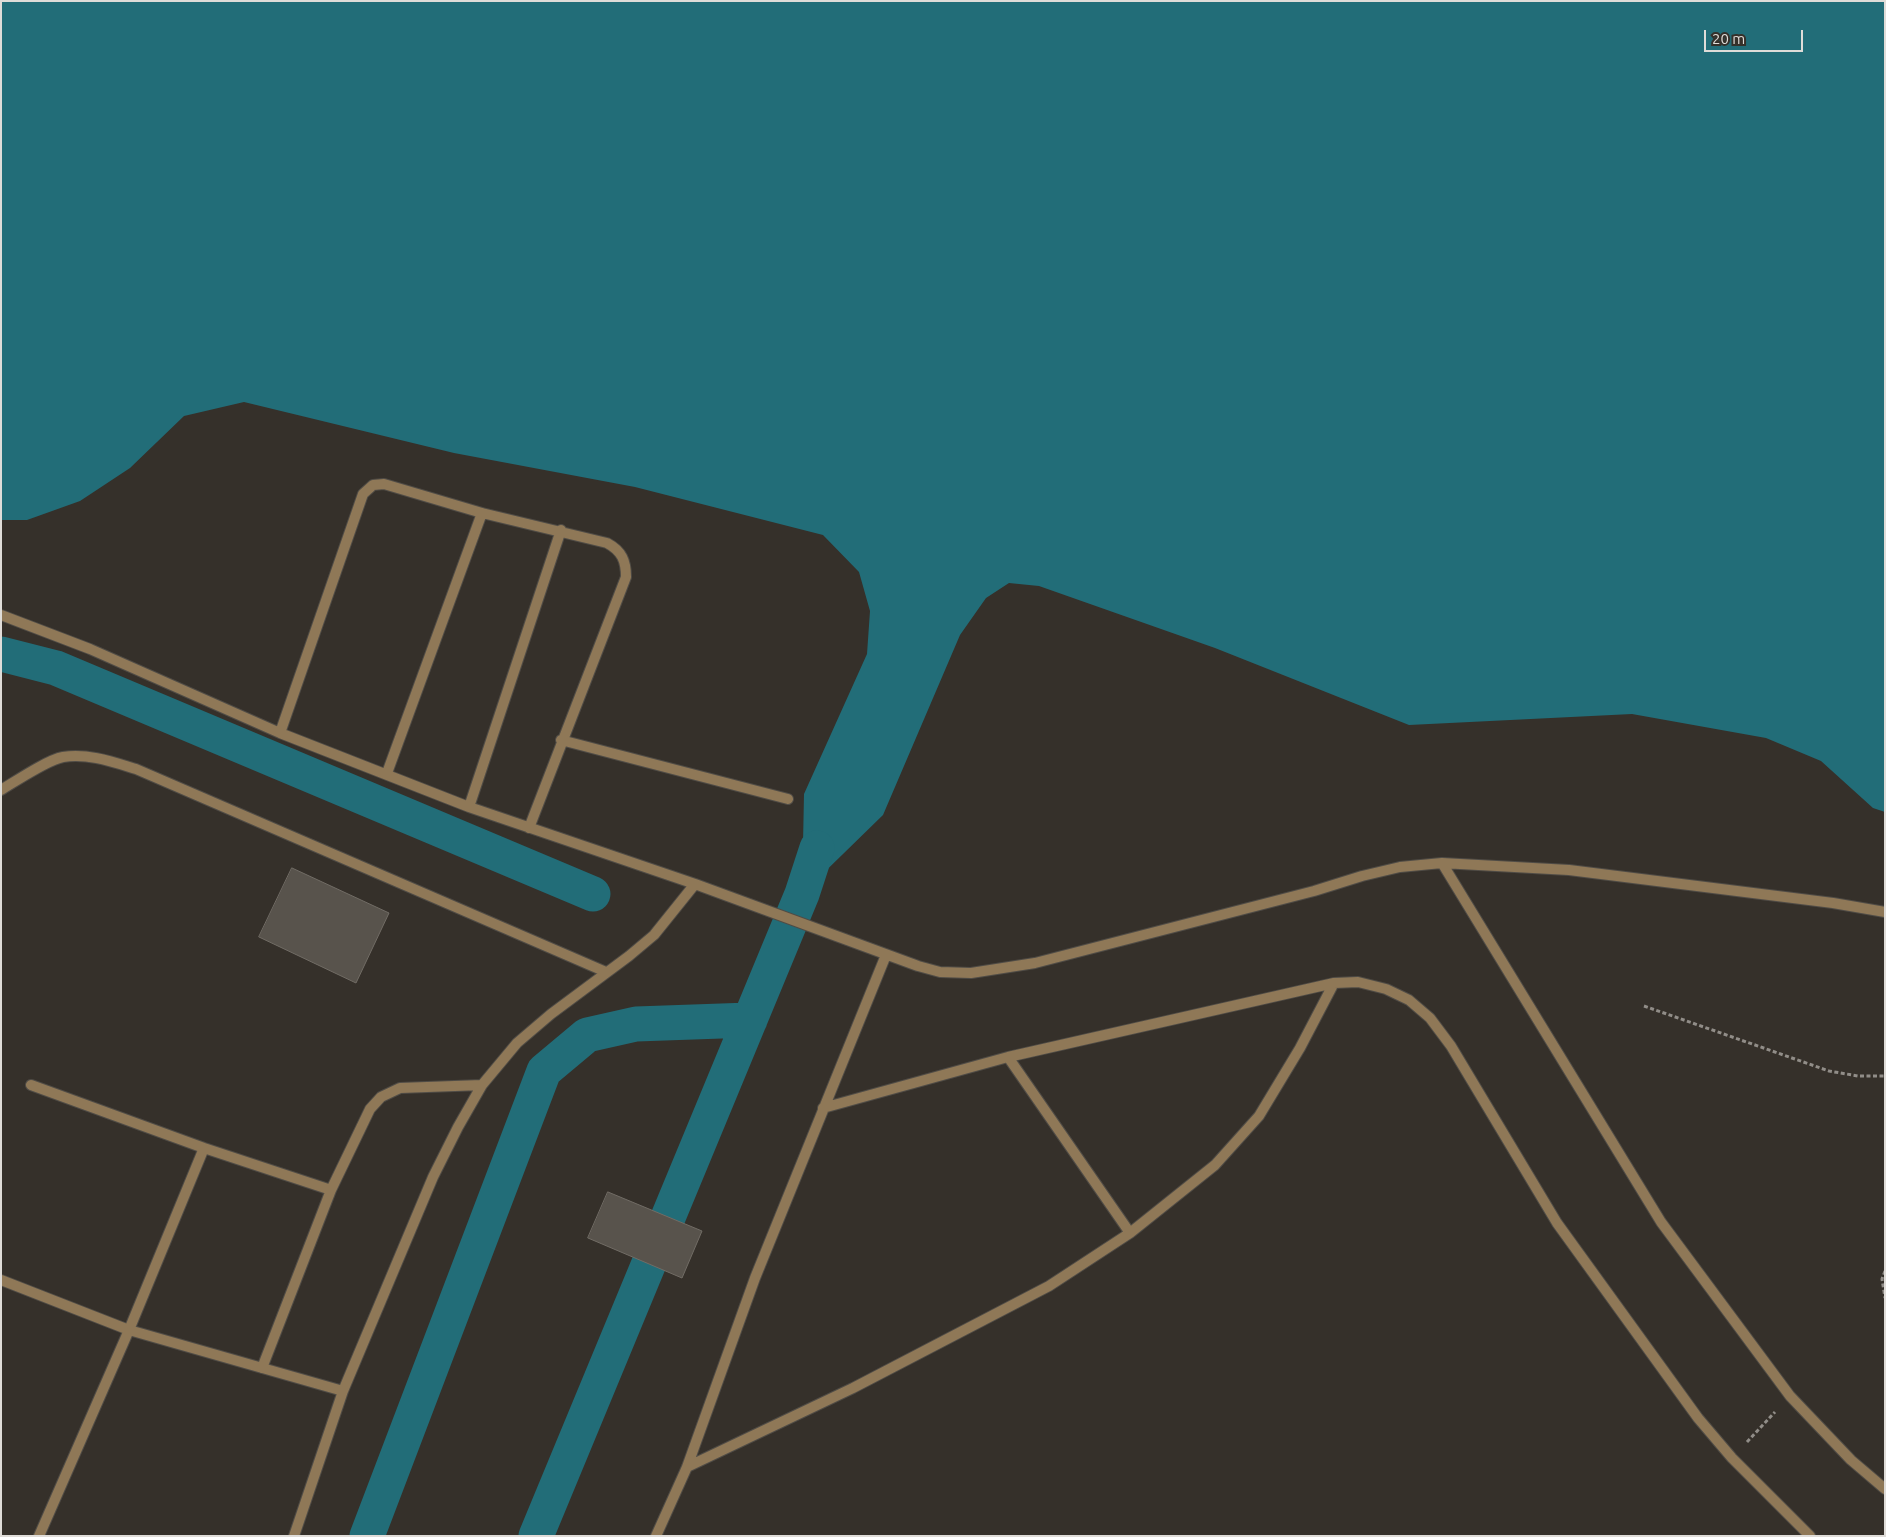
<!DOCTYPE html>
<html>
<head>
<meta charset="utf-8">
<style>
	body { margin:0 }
	#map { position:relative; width:1886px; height:1537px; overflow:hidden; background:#35302a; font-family:Ubuntu,sans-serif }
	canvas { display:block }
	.frame { position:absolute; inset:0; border:2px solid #dfdcd8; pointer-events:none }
	.scale { position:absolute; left:1704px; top:30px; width:99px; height:22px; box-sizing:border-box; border:2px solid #dfdcd8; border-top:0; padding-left:6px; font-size:15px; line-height:18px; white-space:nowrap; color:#dfdcd8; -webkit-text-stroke:4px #35302a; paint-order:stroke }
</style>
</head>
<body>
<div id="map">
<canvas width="1886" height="1537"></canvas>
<div class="frame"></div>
<div class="scale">20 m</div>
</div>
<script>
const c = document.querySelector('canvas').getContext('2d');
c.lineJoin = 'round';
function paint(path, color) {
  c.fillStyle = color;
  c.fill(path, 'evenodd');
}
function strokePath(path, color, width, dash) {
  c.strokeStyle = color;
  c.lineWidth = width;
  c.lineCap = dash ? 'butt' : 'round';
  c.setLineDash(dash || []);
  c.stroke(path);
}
paint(new Path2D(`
	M1,1H1885V812L1873,808L1821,761L1766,738L1632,714L1409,725L1215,648L1039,586L1009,583L986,598L960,635L883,815L802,894L804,794L867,654L870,611L859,572L823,535L635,487L454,453L244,402L184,416L130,468L80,501L27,520H1Z`), '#226d78');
strokePath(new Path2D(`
	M1,654L56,668L593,894
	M367,1536L544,1071L587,1035L636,1024L750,1020
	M536,1536L802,894L817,848`), '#226d78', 35);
const building = new Path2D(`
	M292,868L389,913L356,983L259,937Z
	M608,1192L702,1231L682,1278L588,1238Z`);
paint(building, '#58534c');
strokePath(building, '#716c65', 1);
const street = new Path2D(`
	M1,615L90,649L280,733L469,807L695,884L918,966L940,972L971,973L1035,963L1314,891L1362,876L1400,867L1442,863L1569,870L1833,903L1885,912
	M280,733L363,494L373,485L384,484L482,513L607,543C622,551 626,561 626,577L529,828
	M561,740L788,799
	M387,773L482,513
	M1,790C16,781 47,760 63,757C88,753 113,762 136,769L606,972
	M469,807L561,530
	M1442,863L1661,1222L1790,1396L1851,1460L1885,1489
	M1008,1057L1130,1233
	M31,1085L204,1148L331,1190
	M823,1108L1008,1057L1334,983L1358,982L1386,989L1409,1000L1430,1018L1451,1046L1557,1223L1698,1418L1732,1458L1810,1536
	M1,1280L129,1330L343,1391
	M262,1368L331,1190L370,1109L381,1097L400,1088L482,1085
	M687,1467L853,1388L1049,1286L1130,1233L1215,1165L1259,1116L1300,1048L1334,983
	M39,1536L129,1330L204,1148
	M294,1536L343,1391L433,1177L458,1127L482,1085L517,1043L551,1014L629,956L654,935L695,884
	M656,1536L687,1467L755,1278L886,955`);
strokePath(street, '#504c46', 12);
strokePath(new Path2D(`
	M1644,1006L1829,1071L1858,1076H1885
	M1885,1271L1882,1279L1885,1298
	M1747,1442L1775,1412`), '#918d88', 3, [4, 2.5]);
strokePath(street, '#8f7857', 10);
</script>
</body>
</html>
